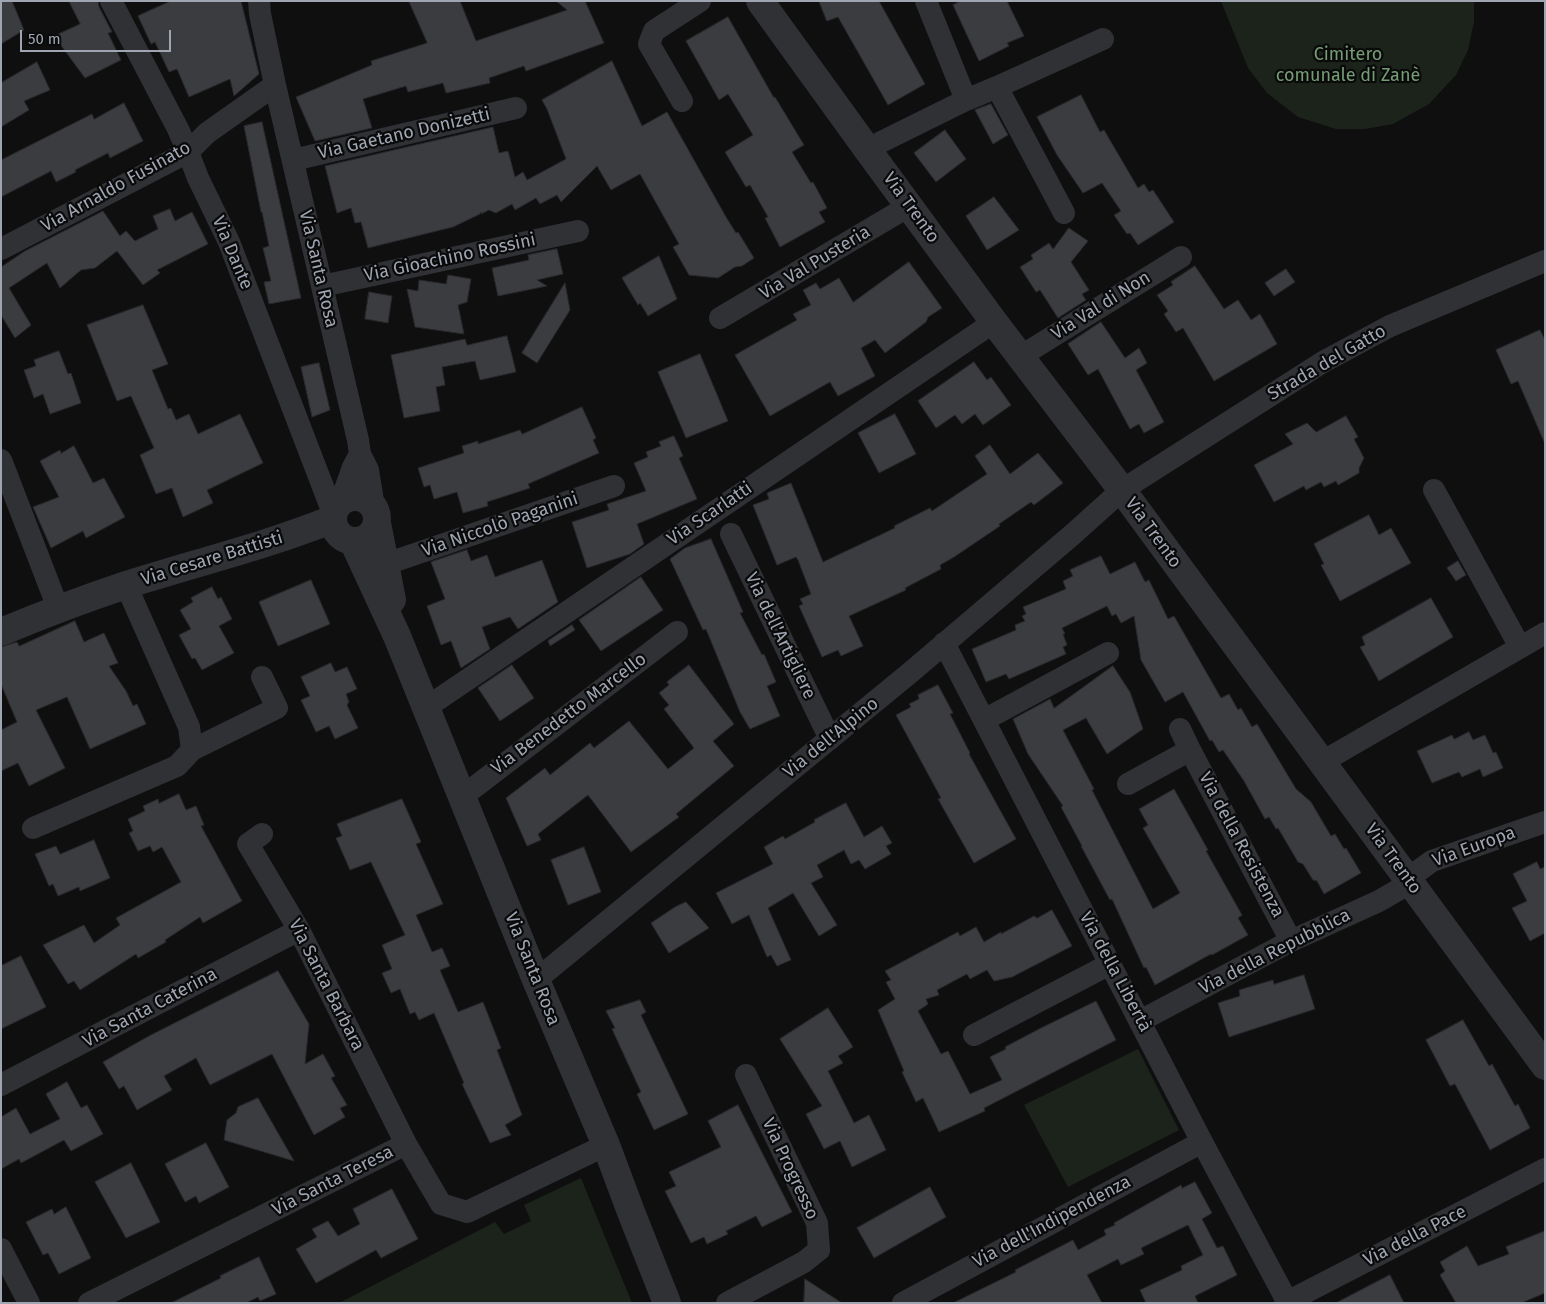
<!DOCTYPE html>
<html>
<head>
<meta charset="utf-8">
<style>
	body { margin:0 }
	#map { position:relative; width:1546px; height:1304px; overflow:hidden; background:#0f0f10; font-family:"Fira Sans",sans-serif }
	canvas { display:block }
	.frame { position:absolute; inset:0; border:2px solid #9fa6b2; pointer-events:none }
	.scale { position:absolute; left:20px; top:30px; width:151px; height:22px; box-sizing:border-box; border:2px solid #9fa6b2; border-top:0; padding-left:6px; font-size:15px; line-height:18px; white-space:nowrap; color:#9fa6b2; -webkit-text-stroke:4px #0a0a0b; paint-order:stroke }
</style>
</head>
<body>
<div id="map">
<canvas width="1546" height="1304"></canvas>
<div class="frame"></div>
<div class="scale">50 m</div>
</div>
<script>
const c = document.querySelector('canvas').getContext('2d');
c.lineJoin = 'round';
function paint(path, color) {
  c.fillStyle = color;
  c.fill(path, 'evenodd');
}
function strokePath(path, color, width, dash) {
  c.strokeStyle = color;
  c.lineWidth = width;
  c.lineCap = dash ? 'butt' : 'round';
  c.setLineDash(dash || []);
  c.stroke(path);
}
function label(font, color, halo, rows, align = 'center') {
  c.font = font + ' "Fira Sans",sans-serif';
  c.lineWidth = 4.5;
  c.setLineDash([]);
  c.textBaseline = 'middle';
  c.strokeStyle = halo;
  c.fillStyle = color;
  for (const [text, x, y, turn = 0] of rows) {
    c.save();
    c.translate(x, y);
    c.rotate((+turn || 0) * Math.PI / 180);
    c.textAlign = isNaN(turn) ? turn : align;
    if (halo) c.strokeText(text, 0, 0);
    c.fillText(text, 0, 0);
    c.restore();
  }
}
paint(new Path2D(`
	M1221,1H1474V22L1468,50L1456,75L1429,104L1393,124L1365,129H1336L1298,117L1267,93L1248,68Z
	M1138,1049L1179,1130L1068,1187L1024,1105Z
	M581,1178L632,1303H339L495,1222L504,1234L531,1221L524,1205Z`), '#1b231b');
const building = new Path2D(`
	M1,1H12L24,30L1,44Z
	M69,1H98L99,7L112,32L108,33L121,60L85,78L54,36L80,24Z
	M171,1H241L259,74L234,96L230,79L189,97L177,69L169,72L155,42L151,44L138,16Z
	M409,1H460L476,41L567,10L556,1H585L604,43L526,71L524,66L489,78L490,83L446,93L443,83L408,92L406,86L363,99L372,128L315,141L296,97L372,65L371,61L427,43Z
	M819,1H879L925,84L888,105L838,17L827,21Z
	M961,1H1007L1024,36L1007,43L1009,46L979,61L953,5Z
	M728,17L774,98L775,97L804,145L792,152L811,183L813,182L827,208L819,212L825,222L780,247L765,218L768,217L750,185L746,187L725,152L753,135L728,94L719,100L686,41Z
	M612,61L642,126L667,112L726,217L736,233L738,232L754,258L742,266L735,267L718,278L689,275L673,247L679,244L640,174L611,190L597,166L561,202L557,195L540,204L536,198L515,210L512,204L496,213L489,210L481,214V212L480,214L453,227L368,248L361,222L355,223L351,208L337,213L325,166L493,127L499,153L508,151L515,177L523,172L527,180L566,159L547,109L542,100Z
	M37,62L50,90L24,101L29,110L1,127V83Z
	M1081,95L1100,132L1104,130L1138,188L1144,184L1149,192L1153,190L1174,222L1138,245L1130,233L1127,234L1114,215L1121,211L1102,183L1083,193L1057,155L1037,117Z
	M124,103L143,141L110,158L108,153L75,170L76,172L56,182L51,171L1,197V160L92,114L94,119Z
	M991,104L1008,135L993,144L975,110Z
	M262,122L301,298L269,304L264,282L271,281L263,248L269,246L262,212H261L244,126Z
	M945,130L966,159L936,182L914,153Z
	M994,197L1019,230L987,250L966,216Z
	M170,209L175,221L192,212L208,244L157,270L160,273L143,285L117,251L95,268L81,270L60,288L47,263L9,288L31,325L15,338L1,315V267L25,251L103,211L120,236L126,231L135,241L158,229L153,216Z
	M1069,228L1088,241L1071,262L1089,290L1082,294L1086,300L1058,318L1040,290L1036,292L1020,267L1033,259L1031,255L1049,243L1053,249Z
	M557,249L563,274L537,280L547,286L498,296L492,268L529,260L528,255Z
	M659,256L677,299L648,316L640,303L638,305L622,278Z
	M909,262L942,308L928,317L926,322L885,353L875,340L861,348L875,376L838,396L830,382L770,416L735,355L797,320L793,314L811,305L803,290L816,283L820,289L839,278L853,302Z
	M1195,266L1224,309L1238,300L1251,320L1260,314L1277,344L1214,381L1183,328L1176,332L1164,314L1168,311L1157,295L1173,285L1171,282Z
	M1286,269L1295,282L1274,296L1265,283Z
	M448,275L471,279L467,302L458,305L464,334L415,327L407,289L418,291L419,280L446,284Z
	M565,283L570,310L537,363L522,353Z
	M369,292L392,296L388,323L365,319Z
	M143,305L168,364L152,370L168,409L171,408L176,420L189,414L198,434L240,414L263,463L207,490L213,503L183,517L172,488L156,494L140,455L154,448L131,396L117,401L87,325Z
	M1101,322L1125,358L1139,348L1147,363L1136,370L1164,422L1144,433L1139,424L1130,429L1098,369L1088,375L1068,344Z
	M1540,330L1545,340V444L1518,381L1511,384L1496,350Z
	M507,336L516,372L480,380L475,361L442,367L445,385L436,387L440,411L404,418L391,355L465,339L467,345Z
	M59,351L68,374L71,373L81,403L50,414L43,394L34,398L24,370L36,366L34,360Z
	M700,354L728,421L686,438L658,372Z
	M974,362L987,380L991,377L1011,405L983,425L975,414L962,424L955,415L936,428L918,401Z
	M319,363L330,410L312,417L301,367Z
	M582,407L596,438L593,440L599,453L528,484L530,488L487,502L488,506L463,513L457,492L434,499L430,485L424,487L418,468L464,453L462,446L478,441V444L520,430L522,434Z
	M895,414L916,454L879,473L858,433Z
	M1346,416L1358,437L1354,439L1364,458L1359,468V473L1338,485L1336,481L1324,487L1321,482L1306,490L1304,486L1274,502L1254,465L1293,444L1285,434L1307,423L1316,432Z
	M674,436L683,456L679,458L697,499L637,524L644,544L630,554L587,568L572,522L609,510L607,504L646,491L634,463L648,457L646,452L661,446L659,442Z
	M990,445L1010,474L1038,453L1063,483L1034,505L1031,502L999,524L1000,526L954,557L940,565L941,569L905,588L906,590L849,616L863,646L841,656L838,650L822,657L799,606L803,604L800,599L811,594L798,560L796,557L777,565L753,505L769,499L767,493L791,483L823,562L895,528L894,526L930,508L932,511L987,474L975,456Z
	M74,446L93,483L104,478L125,517L86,538L83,531L51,548L33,507L59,497L40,461L60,450L61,453Z
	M1369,515L1379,535L1391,528L1411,563L1340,601L1321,565L1324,564L1314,544Z
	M711,539L743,612L740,613L762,655L764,654L776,682L767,686L780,716L750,729L740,712L706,629L703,630L670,559L685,548Z
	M467,550L471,561L487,555L495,577L542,560L558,602L518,629L510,617L482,627L490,649L461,668L451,641L441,645L427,606L445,599L431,562Z
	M1101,556L1110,574L1135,562L1145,582L1149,580L1168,619L1174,616L1221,698L1229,694L1238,710L1241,708L1252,727L1257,724L1296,789L1311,802L1331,836L1335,834L1344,849L1346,848L1361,873L1324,894L1317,881L1313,880L1303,864L1298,862L1278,828L1276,829L1269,817L1265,819L1244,781L1223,750L1219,752L1212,740L1210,741L1183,692L1165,702L1141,660L1134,616L1121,623L1116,614L1112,616L1107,606L1062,628L1065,634H1063L1067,645L1063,647L1066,654L1009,679L1006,674L986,682L972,649L1016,630L1015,625L1025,621L1022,616L1026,614L1023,607L1066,589L1063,581L1073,576L1070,570Z
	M1458,561L1466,575L1456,581L1447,568Z
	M641,577L663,610L601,651L579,620Z
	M311,580L330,624L278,646L259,602Z
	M212,587L218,599L221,597L232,619L219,626L234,653L202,670L195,658L192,659L179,635L191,629L180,610L193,602L191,598Z
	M1431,598L1453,637L1379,681L1360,647L1365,645L1362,637Z
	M75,621L84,642L104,633L118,663L109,666L126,691L133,706L137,704L146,724L90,749L67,697L36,710L65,768L29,786L18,763L1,771V730L17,722L1,684V647L17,642L19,646Z
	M572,625L575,630L550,646L548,641Z
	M331,663L335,672L347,667L357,689L346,694L349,702L347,705L358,728L335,739L329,726L316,732L301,700L310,696L301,677Z
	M512,665L534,698L500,721L478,688Z
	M689,665L734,724L713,741L734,766L676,814L679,817L631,852L588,795L538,834L541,840L527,846L506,798L545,768L550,775L590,743L594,748L629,721L668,769L694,748L664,709L669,705L659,693L669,685L667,682Z
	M1113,666L1130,692L1143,729L1107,754L1086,718L1063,730L1094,789L1092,790L1153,909L1180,893L1143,828L1148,825L1139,809L1174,789L1208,850L1206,851L1242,915L1238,918L1248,935L1212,955L1211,954L1155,985L1146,967L1144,968L1112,899L1110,900L1081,846H1082L1061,807L1063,806L1028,754L1013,719L1050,699L1054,708Z
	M938,685L953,713L950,714L970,753L969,754L1016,839L974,863L938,799L941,798L896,715L911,707L909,704L919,699L918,695Z
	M1469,732L1473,740L1485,735L1493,753L1496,752L1503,768L1483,777L1480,769L1462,777L1459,772L1432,783L1417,751L1452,735L1454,739Z
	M179,794L186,810L196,806L204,825L201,826L242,901L203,923L200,917L165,940L166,942L138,958L136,954L80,990L74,981L68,984L43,945L84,925L94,943L120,925L116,918L181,882L162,847L153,852L150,846L138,851L129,833L133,831L128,819L145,811L143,806L158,799L159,803Z
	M402,799L421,842L416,844L443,904L416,915L432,952L442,948L450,966L440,970L458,1012L483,1002L501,1048L497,1050L522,1115L505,1125L511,1135L490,1143L462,1084L464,1083L434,1013L419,1020L415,1012L410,1014L400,989L391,993L382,973L392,969L382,945L405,935L371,862L350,870L336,838L342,836L337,824Z
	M846,803L864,837L882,826L892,843L886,846L891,854L865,869L859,860L851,864L844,850L817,865L823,877L811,883L837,925L819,936L793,893L768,908L791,960L777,966L771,955L767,957L749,915L732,924L716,893L773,864L764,847L783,836L785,839L815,822L814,820Z
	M94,840L110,878L80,891L79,887L58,896L53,884L49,886L35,854L56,846L60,854Z
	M584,847L601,892L568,905L551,860Z
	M1537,862L1540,869L1545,867V933L1530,941L1512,908L1527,901L1513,874Z
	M686,902L709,928L669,953L651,923L675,907Z
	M1052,910L1072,946L1012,977L994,981L987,970L970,979L967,974L937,990L939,995L926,999L928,1004L918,1011L941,1054L948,1051L970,1094L1002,1080L990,1057L1006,1049L1005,1047L1041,1028L1096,1001L1116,1040L984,1108L985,1111L939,1132L923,1098L916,1102L902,1072L904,1071L878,1010L895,999L886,982L891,980L885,971L958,932L960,936L976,927L984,942L1001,932V934L1034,916L1037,918Z
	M21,956L46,1007L1,1029V966Z
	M278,971L309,1024L305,1064L323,1054L335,1076L331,1078L347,1105L340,1108L345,1117L314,1135L272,1054L210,1085L196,1058L164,1076L172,1090L137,1110L124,1086L119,1089L103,1062L149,1036Z
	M1304,975L1315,1009L1229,1037L1218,1003L1240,996L1239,990L1273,980L1274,984Z
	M640,1000L646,1012L641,1015L688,1114L654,1130L637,1094L641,1092L612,1029L615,1028L606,1011Z
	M828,1008L853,1047L838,1056L843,1063L828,1071L854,1123L869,1115L886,1150L852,1167L840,1141L824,1149L806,1114L822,1106L780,1039Z
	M1463,1020L1489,1066L1492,1064L1515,1106L1518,1104L1530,1128L1490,1150L1455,1084L1450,1086L1426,1040Z
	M67,1082L81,1108L87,1105L103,1134L71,1151L64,1140L21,1163L19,1159L1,1169V1117L16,1108L30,1134L60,1119L46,1094Z
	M258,1098L294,1161L224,1140L227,1120L236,1113L238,1107Z
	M738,1105L792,1212L762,1227L756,1216L726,1231L728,1234L707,1244L704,1237L691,1243L665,1191L676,1186L669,1172L721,1147L708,1121Z
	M206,1143L229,1187L199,1203L196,1196L185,1202L165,1164Z
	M131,1163L160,1222L126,1238L95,1182Z
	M1195,1182L1212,1213L1202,1219L1217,1248L1223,1246L1237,1275L1195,1296L1198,1303H1146L1140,1290L1182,1270L1181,1266L1203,1255L1188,1225L1141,1248L1144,1254L1121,1265L1118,1259L1087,1275L1102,1303H953L1016,1272L1015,1270L1073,1240L1078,1250L1106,1235L1104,1230L1115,1225L1114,1223L1181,1185L1182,1188Z
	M930,1187L946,1217L874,1258L857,1228Z
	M392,1189L418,1239L381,1258L376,1250L316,1283L296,1249L317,1237L312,1229L328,1221L338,1236L360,1224L353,1209Z
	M66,1207L91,1258L59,1274L48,1253L43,1255L26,1222L52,1209L54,1214Z
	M1545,1231V1293L1521,1303H1456L1440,1275L1445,1271L1440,1262L1467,1246L1478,1266L1509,1254L1506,1247Z
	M259,1257L276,1294L260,1301L258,1297L246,1303H171L221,1278L220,1276Z
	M1390,1275L1404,1303H1336Z
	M805,1279L842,1303H804Z`);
paint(building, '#3b3c40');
strokePath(building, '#29292c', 1);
strokePath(new Path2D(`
	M111,1L178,129L188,152L198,178L229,242L333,513
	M259,1L260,14L275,85L358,440L360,454L368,470L374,507
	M926,1L966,100
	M997,87L1064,213
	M682,101L649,44L654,31L700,1
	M867,149L966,100L997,87L1103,39
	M293,160L516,108
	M1,249L188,152L207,133L275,85
	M322,286L578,231
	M720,318L909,206
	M1021,356L1181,257
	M1,460L58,608
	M1434,490L1520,647
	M341,501L353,467L360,454
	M731,534L830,739
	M386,564L614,486
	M944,643L1202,1142L1287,1301
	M427,707L994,322
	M984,720L1108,653
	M192,750L277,708L262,677
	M1190,750L1291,941
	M1322,762L1545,633
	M1128,784L1190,750L1180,729
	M463,796L677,632
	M33,828L177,766L192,750L189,727L126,585
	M262,834L248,844L299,930L406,1144L441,1204L467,1212L606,1145
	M536,980L911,672L1072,535L1122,490L1323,362L1390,326L1545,261
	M1140,1021L1291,941L1379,901L1398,890L1407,879L1432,861L1545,822
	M974,1035L1110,964
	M1,1085L299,930
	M1,1249L29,1303
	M89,1303L406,1144
	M727,1303L804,1262L819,1250L817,1223L746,1075
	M903,1303L1202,1142
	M1285,1303L1545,1169`), '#303135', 22);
strokePath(new Path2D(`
	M760,1L867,149L994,322L1122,490L1545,1066
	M333 519a22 22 0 1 1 44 0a22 22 0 1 1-44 0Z
	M377,523L392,600
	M353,541L397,636L536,980L606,1145L631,1212L667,1303
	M1,632C42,615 84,599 126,585C195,563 266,546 333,519`), '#303135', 28);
label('18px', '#769e75', '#0a0a0b', [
	["Cimitero",1348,55],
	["comunale di Zanè",1348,76]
]);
label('18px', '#9fa6b2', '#0a0a0b', [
	["Via Gaetano Donizetti",404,134,-13],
	["Via Arnaldo Fusinato",116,187,-29],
	["Via Trento",911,208,54],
	["Via Dante",232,253,67],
	["Via Gioachino Rossini",450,258,-12],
	["Via Val Pusteria",815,263,-31],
	["Via Santa Rosa",318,269,77],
	["Via Val di Non",1101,306,-32],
	["Strada del Gatto",1327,363,-30],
	["Via Scarlatti",710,514,-34],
	["Via Niccolò Paganini",500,525,-19],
	["Via Trento",1153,533,54],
	["Via Cesare Battisti",212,559,-17],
	["Via dell'Artigliere",780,636,64],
	["Via Benedetto Marcello",569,714,-37],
	["Via dell'Alpino",831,738,-39],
	["Via della Resistenza",1241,845,62],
	["Via Europa",1474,847,-20],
	["Via Trento",1393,859,54],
	["Via della Repubblica",1275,952,-27],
	["Via Santa Rosa",532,969,68],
	["Via della Libertà",1115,972,62],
	["Via Santa Barbara",326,985,63],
	["Via Santa Caterina",150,1008,-28],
	["Via Progresso",790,1169,65],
	["Via Santa Teresa",333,1181,-27],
	["Via dell'Indipendenza",1052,1222,-28],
	["Via della Pace",1415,1236,-27]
]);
</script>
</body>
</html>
